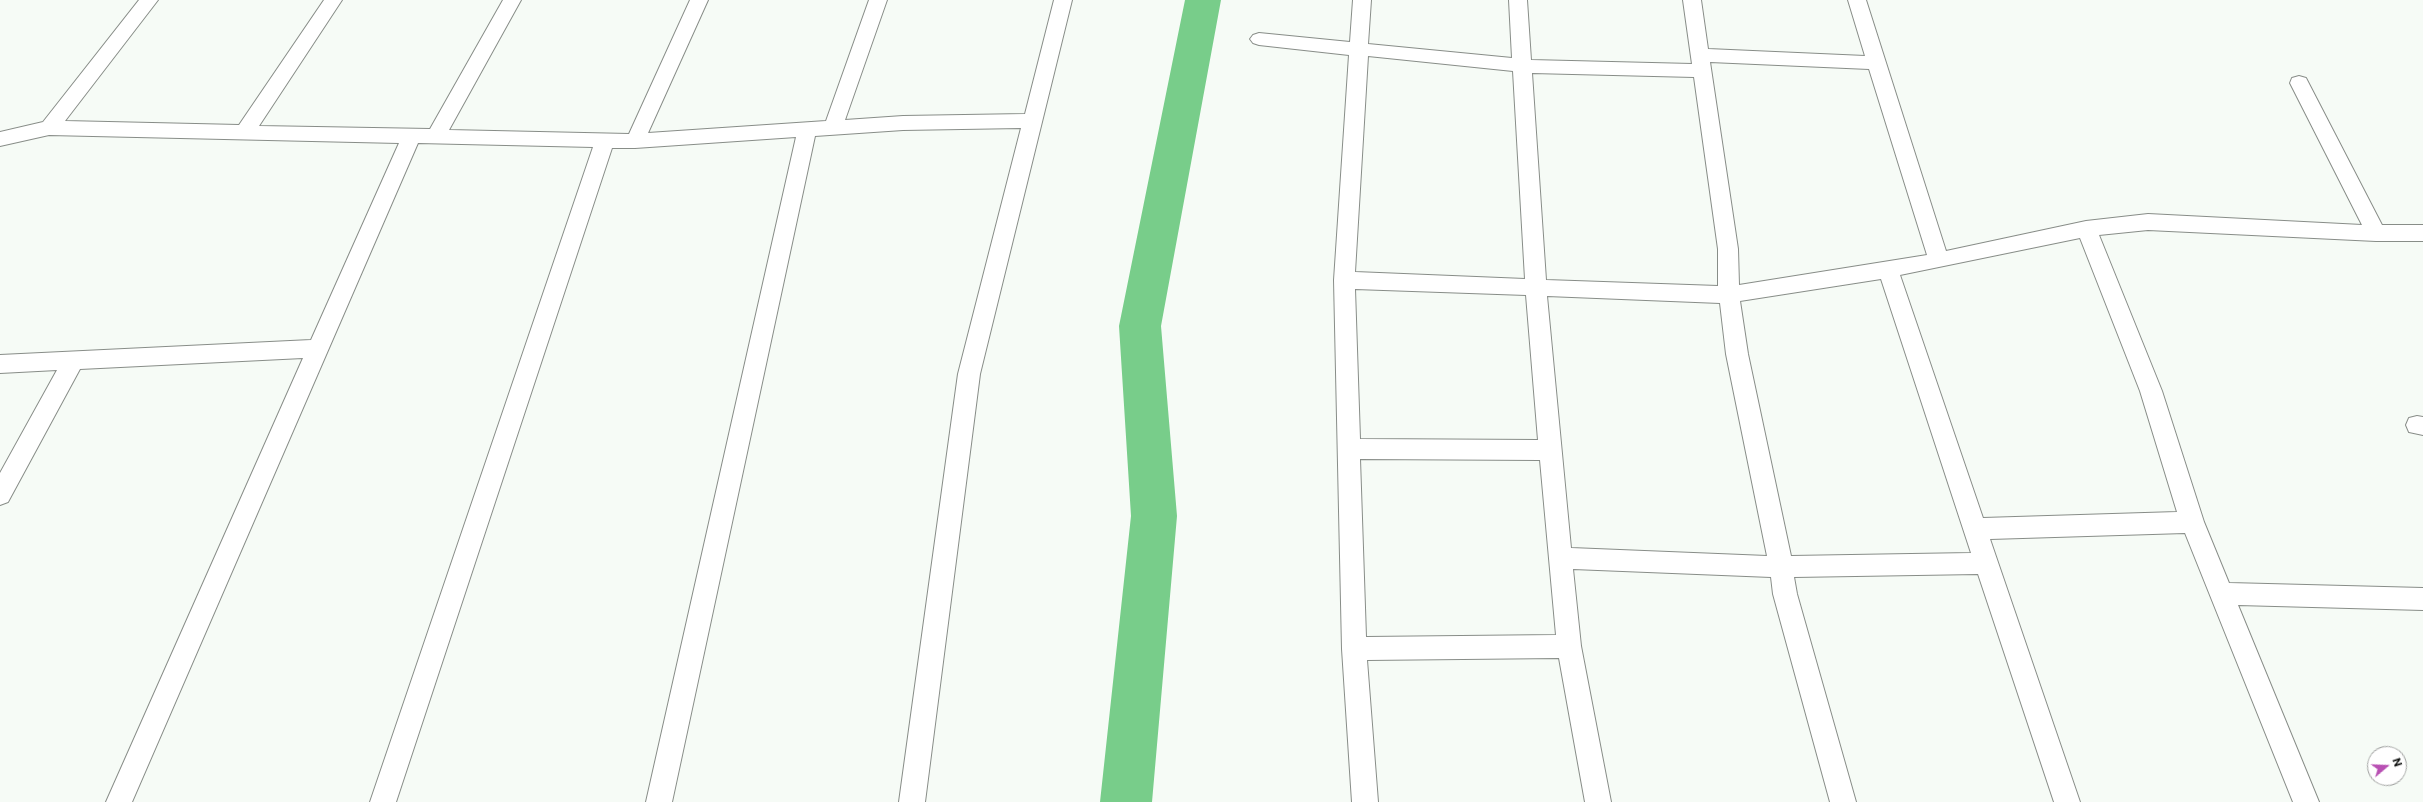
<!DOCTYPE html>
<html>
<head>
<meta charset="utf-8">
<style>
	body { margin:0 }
	#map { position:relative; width:2423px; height:802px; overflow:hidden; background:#f6fbf6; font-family:Commissioner,sans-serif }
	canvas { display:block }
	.north { position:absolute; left:2367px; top:746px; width:40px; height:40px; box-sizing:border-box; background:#fff; border:1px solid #a0a1a0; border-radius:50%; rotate:71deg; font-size:11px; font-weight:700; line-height:16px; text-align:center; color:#111311 }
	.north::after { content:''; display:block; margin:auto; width:14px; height:18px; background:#b850b3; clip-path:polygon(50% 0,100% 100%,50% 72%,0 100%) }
</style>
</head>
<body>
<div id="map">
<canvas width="2423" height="802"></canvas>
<div class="north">N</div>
</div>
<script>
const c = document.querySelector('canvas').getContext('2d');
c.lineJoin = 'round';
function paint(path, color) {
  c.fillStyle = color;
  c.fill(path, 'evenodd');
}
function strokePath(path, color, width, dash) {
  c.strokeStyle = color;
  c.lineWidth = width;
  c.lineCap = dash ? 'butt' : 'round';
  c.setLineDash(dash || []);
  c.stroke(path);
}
paint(new Path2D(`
	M1185,0H1221L1161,326L1177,516L1152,802H1100L1131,516L1119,326Z`), '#78cd8a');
const street = new Path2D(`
	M139,0H158L65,121L239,125L324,0H342L259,126L430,129L503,0H521L449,130L629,134L690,0H708L648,133L826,121L869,0H887L845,120L903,116L1025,114L1054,0H1072L980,374L925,802H899L958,374L1021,128L903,130L815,136L672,802H646L796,137L635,148H612L396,802H370L593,147L418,143L132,802H106L303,358L80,369L8,502L0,505V473L57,370L0,373V355L311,340L399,143L49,135L0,146V132L43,122Z
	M1353,0H1371L1368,44L1512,58L1509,0H1527L1531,60L1692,64L1683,0H1701L1708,49L1865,56L1848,0H1866L1946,251L2086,221L2148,214L2362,225L2290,83L2292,78L2299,76L2306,78L2382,225H2423V241H2376L2148,230L2099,235L2162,391L2204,522L2229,583L2423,588V610L2238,605L2319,802H2293L2185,533L1990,539L2080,802H2054L1978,574L1794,577L1797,594L1856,802H1830L1773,594L1771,577L1573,569L1581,646L1611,802H1585L1559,658L1367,660L1378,802H1352L1342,649L1334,280L1349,55L1259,45L1253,43L1250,39L1253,35L1259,33L1350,42ZM1368,56L1513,71L1525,279L1355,272ZM1710,62L1869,69L1927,255L1739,285L1738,249ZM1532,73L1694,77L1718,249V286L1546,280ZM2080,238L2140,391L2177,512L1983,518L1900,275ZM1881,279L1971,553L1791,556L1748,354L1740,301ZM1355,289L1526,295L1538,440L1360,439ZM1547,296L1720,303L1726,354L1767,556L1571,548ZM1360,459L1540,460L1556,635L1366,637Z
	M2417,416L2423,417V435L2409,432L2406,425L2409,418Z`);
strokePath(street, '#888d88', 2);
paint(street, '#fff');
</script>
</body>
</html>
